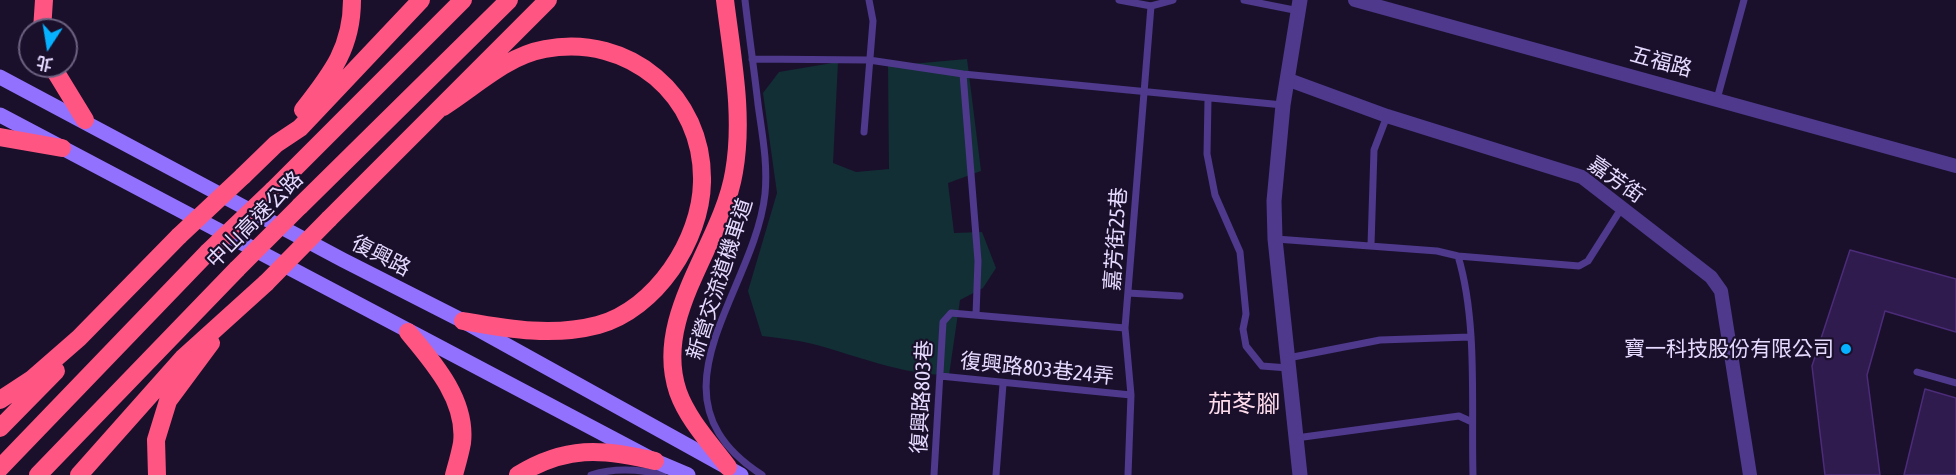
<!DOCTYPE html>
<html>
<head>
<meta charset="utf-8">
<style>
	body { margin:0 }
	#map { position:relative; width:1956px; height:475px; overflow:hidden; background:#1a102b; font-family:"Asap Condensed","Noto Sans TC",sans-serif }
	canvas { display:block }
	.north { position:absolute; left:18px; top:18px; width:60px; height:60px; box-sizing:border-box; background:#1a102b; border:2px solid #6c6180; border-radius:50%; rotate:192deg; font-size:16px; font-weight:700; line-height:24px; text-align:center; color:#e6daff }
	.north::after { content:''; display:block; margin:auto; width:21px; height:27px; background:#06b1ff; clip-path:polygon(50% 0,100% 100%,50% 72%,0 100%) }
</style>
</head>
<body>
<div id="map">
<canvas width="1956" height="475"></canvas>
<div class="north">北</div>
</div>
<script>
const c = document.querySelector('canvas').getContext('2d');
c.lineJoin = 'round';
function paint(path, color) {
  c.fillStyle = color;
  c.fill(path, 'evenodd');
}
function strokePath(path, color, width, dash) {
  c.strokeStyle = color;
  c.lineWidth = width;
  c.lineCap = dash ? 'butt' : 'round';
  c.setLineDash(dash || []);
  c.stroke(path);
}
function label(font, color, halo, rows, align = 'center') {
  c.font = font + ' "Asap Condensed","Noto Sans TC",sans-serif';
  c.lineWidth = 4.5;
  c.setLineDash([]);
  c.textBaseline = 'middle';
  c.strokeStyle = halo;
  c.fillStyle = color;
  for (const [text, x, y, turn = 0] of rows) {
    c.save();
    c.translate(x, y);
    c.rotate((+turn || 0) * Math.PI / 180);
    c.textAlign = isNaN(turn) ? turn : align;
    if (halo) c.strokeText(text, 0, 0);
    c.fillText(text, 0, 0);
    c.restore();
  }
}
paint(new Path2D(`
	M967,59L981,171L948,183L954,233L982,232L996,268L983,288L960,300L949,375C902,375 858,356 813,344C796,340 779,338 762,336L748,291L777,193L763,93L779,72L838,62L833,163L856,172L889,169L888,66Z`), '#122f35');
const building = new Path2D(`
	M1850,250L1956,279V332L1885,311L1867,375L1880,475H1825L1812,366Z
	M1925,389L1956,398V475H1904Z`);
paint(building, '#2f1b4d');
strokePath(building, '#4c2c7a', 1.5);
strokePath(new Path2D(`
	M745,0C749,35 754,69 758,104C762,134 768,163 765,194C754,294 640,397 762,475
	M1119,0L1151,6L1173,0
	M1244,0L1299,11
	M752,59L869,60L963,74L1283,105
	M963,74L978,261L976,315
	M1208,99L1207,154L1215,195L1240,252L1246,314L1243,329L1246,346L1262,366L1288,368
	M1717,99L1744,0
	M864,132L873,21L869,0
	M1276,239L1437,251L1458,256L1579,266L1588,261L1621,209
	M1371,245L1374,150L1387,116
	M1458,256C1478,322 1471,406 1473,475
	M1128,293L1180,296
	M1288,358L1380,340L1470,337
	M1917,372L1956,383
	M940,376L1131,395
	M1296,438L1459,416L1472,422
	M591,475C614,468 639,469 663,475
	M934,475L943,322L951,313L1125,328
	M996,475L1003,384
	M1128,475L1131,395L1125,328L1151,6`), '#4e398c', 7);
strokePath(new Path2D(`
	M1355,0L1956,166
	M1289,80L1387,116L1582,177L1711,277L1721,291L1750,475`), '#4e398c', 14);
strokePath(new Path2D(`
	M1300,475L1275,239L1274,201L1283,105L1300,0`), '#4e398c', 15);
strokePath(new Path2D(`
	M0,77L343,260L463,321L741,475
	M0,115L655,461L688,475`), '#9271ff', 15);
strokePath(new Path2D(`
	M725,0C732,57 744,115 734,172C722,245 652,316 678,392C688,420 711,444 728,467
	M42,30L44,0
	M52,66L85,120
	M443,107C475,87 506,56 545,49C629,33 704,96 702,182C701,240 656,309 598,325C552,337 509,329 463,321
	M303,110C331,74 352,48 352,0
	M0,137L62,148
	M243,176L276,144L300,128L421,0
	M273,190L463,0
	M300,206L509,0
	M329,219L548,0
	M408,332C433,362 467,400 462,443C460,454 457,464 454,475
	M0,400L32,379L79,338L179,236
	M0,428L56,371
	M0,468L208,252
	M38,475L237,269
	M79,475L183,358L266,283
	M157,475L156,440L168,401L211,343
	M518,475C565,446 602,448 655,461`), '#ff5582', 18);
strokePath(new Path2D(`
	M179,236L243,176
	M208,252L273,190
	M237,269L300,206
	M266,283L329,219`), '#ff5582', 18);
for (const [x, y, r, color] of [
	[1846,349,6,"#06b1ff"]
]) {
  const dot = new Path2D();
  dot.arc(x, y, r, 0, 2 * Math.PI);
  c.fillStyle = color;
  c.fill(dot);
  strokePath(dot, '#1a102b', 2);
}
label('21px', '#e6daff', '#1a102b', [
	["五福路",1661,62,15],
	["嘉芳街",1616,180,35],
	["中山高速公路",255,220,-45],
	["嘉芳街25巷",1116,239,-86],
	["復興路",381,256,27],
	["新營交流道機車道",720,279,-72],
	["復興路803巷24弄",1037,369,6],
	["復興路803巷",922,397,-87]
]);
label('21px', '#e6daff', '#1a102b', [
	["寶一科技股份有限公司",1834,349]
], 'right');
label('24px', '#ffdceb', '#1a102b', [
	["茄苳腳",1244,404]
]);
</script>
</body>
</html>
